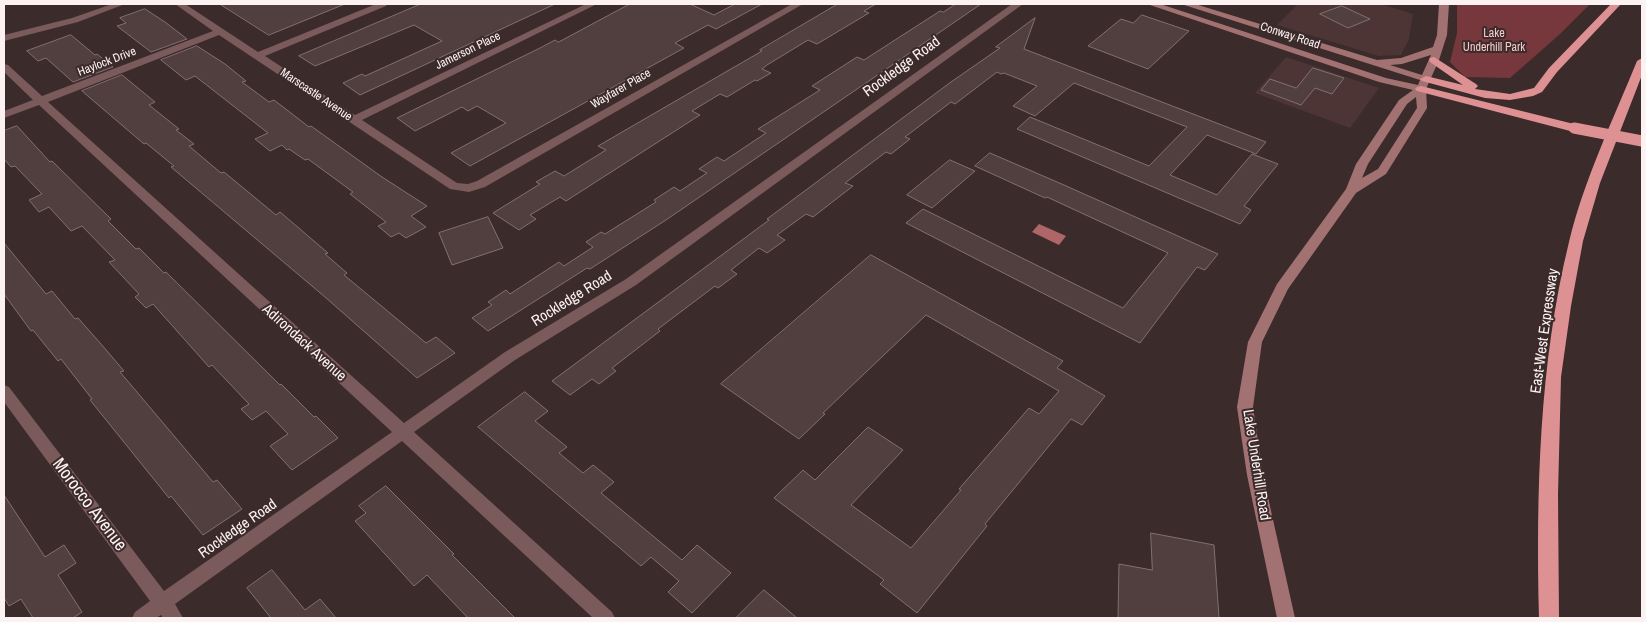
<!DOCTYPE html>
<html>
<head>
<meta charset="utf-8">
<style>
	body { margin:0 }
	#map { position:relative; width:1646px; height:622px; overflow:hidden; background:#3c2b2b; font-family:"Archivo Narrow",sans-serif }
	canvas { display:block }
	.frame { position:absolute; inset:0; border:5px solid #fdf2f2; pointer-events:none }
</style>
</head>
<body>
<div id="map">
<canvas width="1646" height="622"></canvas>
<div class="frame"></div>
</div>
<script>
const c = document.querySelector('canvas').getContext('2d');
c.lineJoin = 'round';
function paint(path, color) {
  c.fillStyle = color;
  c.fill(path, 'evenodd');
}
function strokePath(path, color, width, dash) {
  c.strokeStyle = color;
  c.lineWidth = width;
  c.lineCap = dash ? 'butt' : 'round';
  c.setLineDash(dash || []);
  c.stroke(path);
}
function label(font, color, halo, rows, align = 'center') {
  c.font = font + ' "Archivo Narrow",sans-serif';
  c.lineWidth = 4;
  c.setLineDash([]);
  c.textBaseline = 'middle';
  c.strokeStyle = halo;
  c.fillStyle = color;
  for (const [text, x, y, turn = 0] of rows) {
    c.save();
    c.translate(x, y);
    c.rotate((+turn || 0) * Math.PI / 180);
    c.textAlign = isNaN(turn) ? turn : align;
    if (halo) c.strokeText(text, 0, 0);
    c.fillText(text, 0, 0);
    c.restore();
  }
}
paint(new Path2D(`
	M1298,4H1380L1413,14L1409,39L1401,55L1379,56L1277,25Z
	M1286,57L1379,88L1350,128L1255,93Z`), '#4d3535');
paint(new Path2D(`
	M1457,4H1590L1560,34L1510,78L1465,77L1450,62L1457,33Z`), '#76383c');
paint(new Path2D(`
	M1039,224L1066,236L1059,245L1032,232Z`), '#af6669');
const building = new Path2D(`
	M220,4H345L269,35Z
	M421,4H555L360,95L343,83L362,74L365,76L442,41L414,25L315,66L299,56Z
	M630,4H690L714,15L735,4H762L716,29L708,25L675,43L684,48L470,166L451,153L506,123L477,106L468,111L462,107L415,131L397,118L540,48L555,40L558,42Z
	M838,4H876L864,11L869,13L817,44L808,40L767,65L762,69L771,73L757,81L755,80L727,97L720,94L692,111L700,115L566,201L560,197L530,215L536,219L519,230L493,213L540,184L536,182L555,171L564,176L606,150L598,146L762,51L760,50Z
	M956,4H981L666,220L590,269L587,268L488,331L472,318L492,305L488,302L506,290L510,294L559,262L564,266L593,247L586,242L601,232L605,234L656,202L654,200L674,187L680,191L707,173L699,169L717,157L724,161L766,133L758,129L820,90L812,86L857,57L864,60L940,11L943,12Z
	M1342,6L1370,19L1348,28L1320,14Z
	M145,9L165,22L187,39L151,52L117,26L126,23L120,18Z
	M1142,15L1189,31L1148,69L1088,46L1121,19L1133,23Z
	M1035,18L1024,49L1266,142L1256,154L1207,135L1170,175L1217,195L1252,154L1278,164L1244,206L1251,210L1240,224L1017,129L1030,117L1149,166L1187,127L1074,83L1035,116L1013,106L1037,86L1004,73L1001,74L997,72L955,104L951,102L905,137L910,139L891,154L886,152L845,183L853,186L813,217L806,214L777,235L785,240L767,253L759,248L731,270L737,274L718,288L715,286L658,329L660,331L612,368L616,371L599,384L592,379L570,395L552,381L769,220L767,219L951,82L1000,48L996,47Z
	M71,35L95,55L97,54L113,67L73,82L46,58L38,61L27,51Z
	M197,46L225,64L246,81L242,82L269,102L274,100L309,127L311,126L382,177L427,206L411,216L426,227L406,238L399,233L391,237L378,226L386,222L350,194L353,192L308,159L305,160L289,149L287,150L282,145L270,151L255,139L268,133L195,76L186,80L161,60Z
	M1313,68L1344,78L1332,94L1315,88L1301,105L1261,90L1270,79L1296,88Z
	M122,75L155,102L149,105L179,129L176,130L194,144L189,146L221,173L224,172L276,215L280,212L328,253L325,254L347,273L344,275L426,343L436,337L455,353L417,378L325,297L171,167L174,166L146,143L144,144L82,91Z
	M17,126L50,162L52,161L111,219L108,221L136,249L139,248L164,273L166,272L280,385L281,384L314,417L316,416L338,438L292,470L270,446L288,434L266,411L252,420L241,409L249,404L212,365L209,367L153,304L146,308L135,297L139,294L109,262L115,260L82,226L71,231L49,207L39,212L29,200L42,194L15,166L11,167L4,159V131Z
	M990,153L1064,185L1218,254L1205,270L1197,267L1140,343L906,223L923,209L1123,308L1168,253L1047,197L1045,198L975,166Z
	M950,160L975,171L932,208L907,195Z
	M488,217L503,248L452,265L439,233Z
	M4,243L46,294L52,291L75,319L78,318L101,344L124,371L120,372L213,482L217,480L242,509L203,535L171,496L169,498L90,400L92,399L61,359L58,361L33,330L31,331L4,294Z
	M871,255L1063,361L1057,368L1105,396L1082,425L1071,419L985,524L987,526L917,613L880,584L884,580L774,498L803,470L815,480L868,427L903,450L851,505L911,548L961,490L959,489L1029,408L1039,414L1059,391L926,315L823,413L825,414L799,439L721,384Z
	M525,392L548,411L535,421L567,447L559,453L583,473L593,465L614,482L601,493L682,560L697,545L731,573L692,613L668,592L679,581L651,557L641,566L478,427Z
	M386,486L454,554L452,555L515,618H468L427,575L414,586L355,521L366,513L359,506Z
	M4,495L45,557L64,545L76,563L58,575L82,612L73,618H33L21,599L9,606L4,598Z
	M1151,533L1214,545L1219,618H1118L1119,564L1152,570Z
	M272,570L305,610L320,599L336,618H271L247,588Z
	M764,590L797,618H736Z`);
paint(building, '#513f40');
strokePath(building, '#836f6f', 1);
paint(new Path2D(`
	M112,4H125L78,22L4,41V35L72,18Z
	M175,4H185L258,52L376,4H387L386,6L265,56L355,115L586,4H597L362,120L457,183L468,184L477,181L792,4H803L485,187L469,192L450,189L219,35L48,102L404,423L505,352L626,279L1012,4H1023L636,285L515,360L414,432L612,612L615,618H593L402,441L175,604L183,618H163L161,615L156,618H132L135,612L150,601L4,402V385L9,387L164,591L392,432L39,105L4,118V111L33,100L4,72V64L8,65L42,96L213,31Z`), '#7a5a5a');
paint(new Path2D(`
	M1147,4H1160L1386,78L1418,85L1420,80L1181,4H1195L1377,60L1401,58L1433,47L1437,35L1439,4H1449L1447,35L1439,60L1426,89L1427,108L1386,174L1356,193L1288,289L1262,342L1253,407L1263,475L1295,618H1277L1247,475L1237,407L1248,342L1277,284L1346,189L1356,164L1399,100L1413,90L1379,82ZM1431,55L1422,75L1390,65L1402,64ZM1416,97L1417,108L1378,169L1362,178L1368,164L1407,104Z`), '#a27172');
paint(new Path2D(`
	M1611,4H1621L1557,72L1542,92L1533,96L1510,100L1485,98L1422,81L1420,79L1426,76L1463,85L1430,62L1429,60L1430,58L1434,57L1476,84L1478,86L1475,89L1510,94L1534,88L1549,68Z
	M1642,58V75L1600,183L1583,241L1571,306L1561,377L1558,494L1559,618H1539C1536,493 1539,364 1569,242C1584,180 1613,120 1637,61Z
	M1421,86L1578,125L1580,128L1574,132L1417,91L1415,89L1417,87Z`), '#de9193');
strokePath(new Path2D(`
	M1574,128L1642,141`), '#de9193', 11);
label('12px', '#f6cbcb', '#3c2b2b', [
	["Lake",1494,34],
	["Underhill Park",1494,48]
]);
label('12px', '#fdf2f2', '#3c2b2b', [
	["Conway Road",1290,36,18],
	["Jamerson Place",468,51,-26],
	["Haylock Drive",107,62,-21],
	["Wayfarer Place",621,89,-30],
	["Marscastle Avenue",316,95,34]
]);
label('15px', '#fdf2f2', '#3c2b2b', [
	["Rockledge Road",902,67,-36],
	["Rockledge Road",572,299,-32],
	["East-West Expressway",1545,331,-82],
	["Adirondack Avenue",304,343,42],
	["Lake Underhill Road",1256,465,81],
	["Rockledge Road",238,529,-35]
]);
label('18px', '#fdf2f2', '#3c2b2b', [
	["Morocco Avenue",89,505,53]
]);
</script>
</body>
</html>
